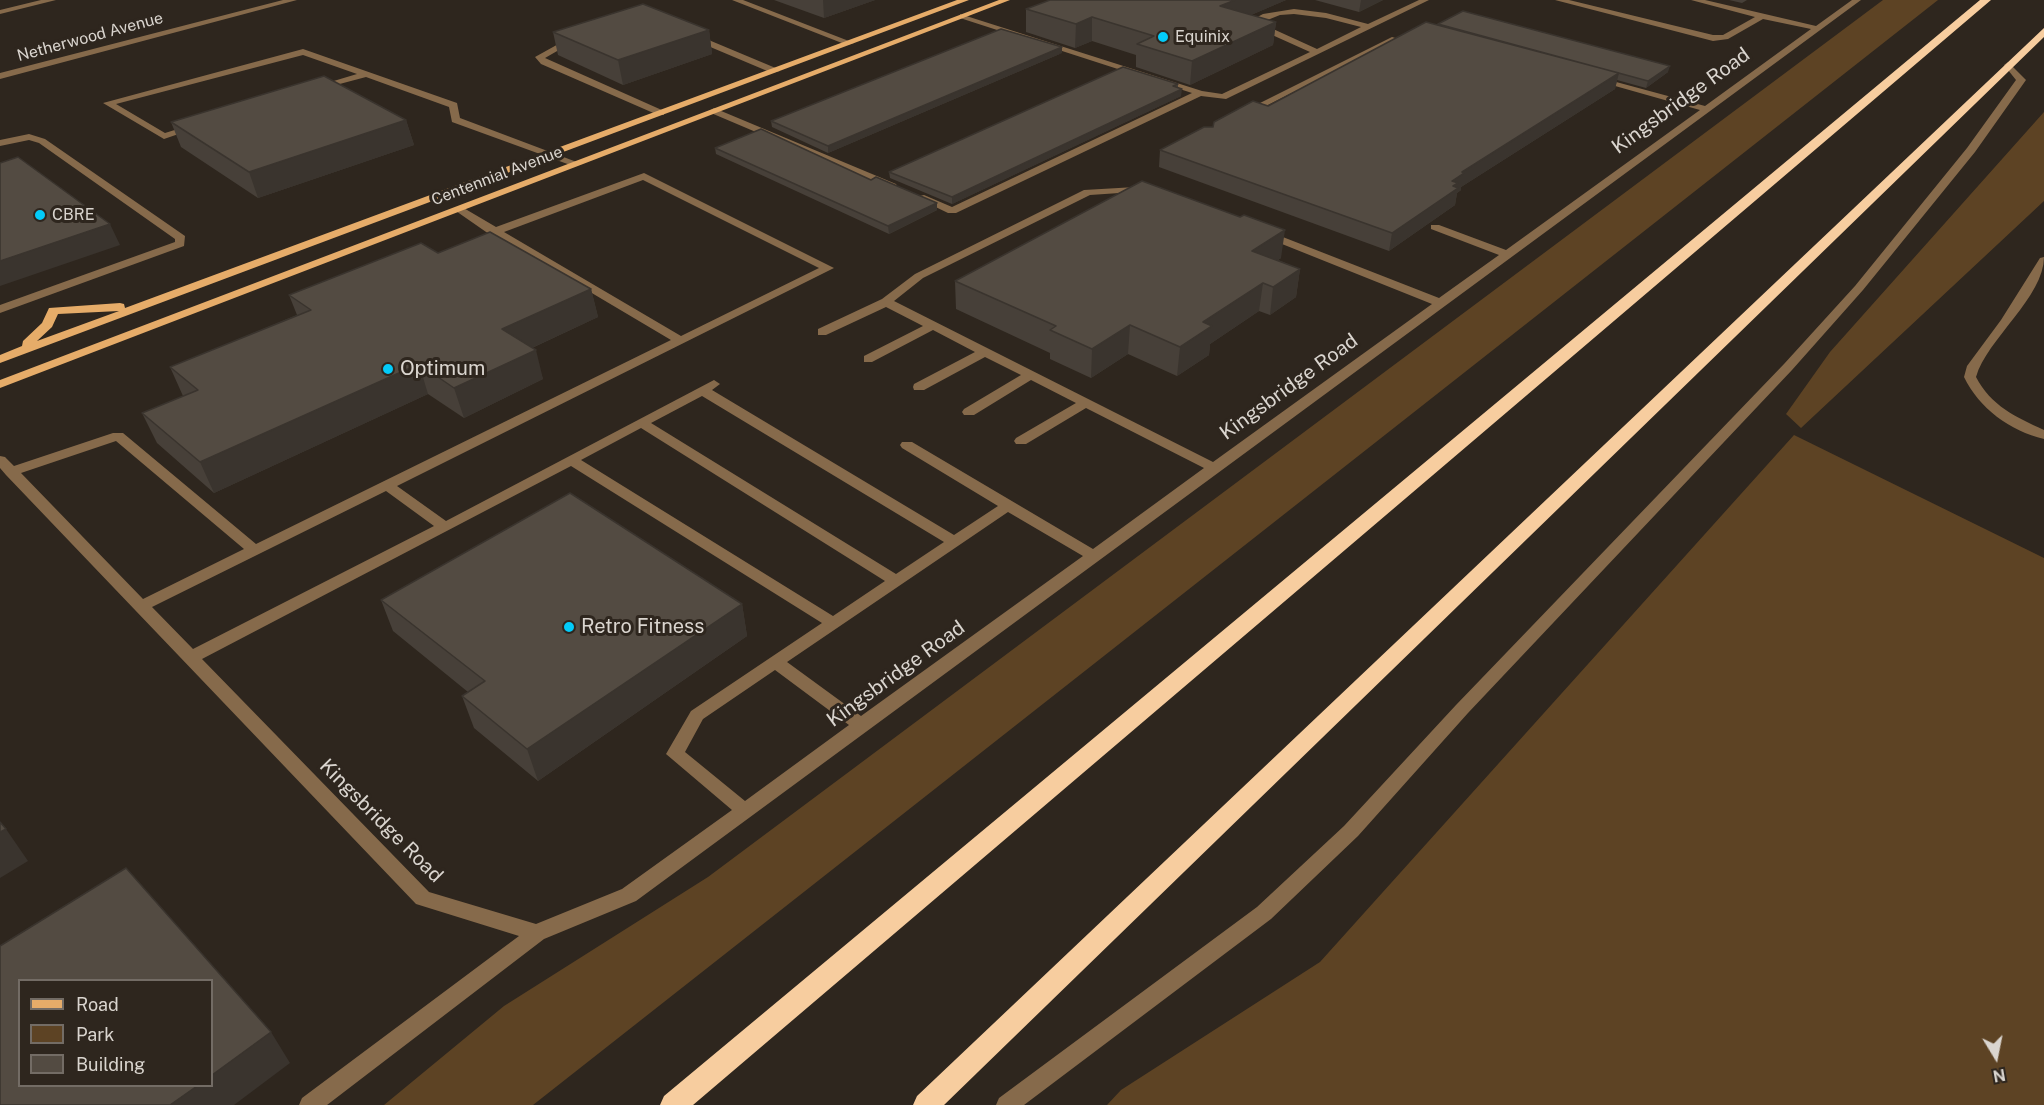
<!DOCTYPE html>
<html>
<head>
<meta charset="utf-8">
<style>
	body { margin:0 }
	#map { position:relative; width:2044px; height:1105px; overflow:hidden; background:#2e261e; font-family:"Public Sans",sans-serif }
	canvas { display:block }
	.legend { position:absolute; left:18px; top:979px; width:195px; height:108px; box-sizing:border-box; background:#2e261e; border:2px solid #736c65; margin:0; padding:8px 10px; list-style:none; font-size:18px; color:#dad5cf }
	.legend li { display:flex; align-items:center; gap:12px; height:30px }
	.legend b { width:30px; border:2px solid #736c65 }
	.north { position:absolute; left:1966px; top:1027px; width:60px; height:60px; -webkit-text-stroke:4px #2e261e; paint-order:stroke; rotate:170deg; font-size:16px; font-weight:700; line-height:24px; text-align:center; color:#dad5cf }
	.north::after { content:''; display:block; margin:auto; width:21px; height:27px; background:#dad5cf; clip-path:polygon(50% 0,100% 100%,50% 72%,0 100%) }
</style>
</head>
<body>
<div id="map">
<canvas width="2044" height="1105"></canvas>
<ul class="legend">
<li><b style="height:8px;background:#e6ac69"></b>Road</li>
<li><b style="height:16px;background:#5d4324"></b>Park</li>
<li><b style="height:16px;background:#534b42"></b>Building</li>
</ul>
<div class="north">N</div>
</div>
<script>
const c = document.querySelector('canvas').getContext('2d');
c.lineJoin = 'round';
function paint(path, color) {
  c.fillStyle = color;
  c.fill(path, 'evenodd');
}
function strokePath(path, color, width, dash) {
  c.strokeStyle = color;
  c.lineWidth = width;
  c.lineCap = dash ? 'butt' : 'round';
  c.setLineDash(dash || []);
  c.stroke(path);
}
function label(font, color, halo, rows, align = 'center') {
  c.font = font + ' "Public Sans",sans-serif';
  c.lineWidth = 6;
  c.setLineDash([]);
  c.textBaseline = 'middle';
  c.strokeStyle = halo;
  c.fillStyle = color;
  for (const [text, x, y, turn = 0] of rows) {
    c.save();
    c.translate(x, y);
    c.rotate((+turn || 0) * Math.PI / 180);
    c.textAlign = isNaN(turn) ? turn : align;
    if (halo) c.strokeText(text, 0, 0);
    c.fillText(text, 0, 0);
    c.restore();
  }
}
paint(new Path2D(`
	M1883,0H1938L533,1105H384L504,1006L708,877Z
	M2044,112V201L1801,428L1786,414L1830,352Z
	M1794,435L2044,558V1105H1107L1121,1090L1320,962Z`), '#5d4324');
paint(new Path2D(`
	M41,0H56L0,14V10Z
	M283,0H297L0,79V73Z
	M732,0H743L854,43L847,45Z
	M1419,0H1429L1226,99L1201,96L956,213H948L915,197L924,195L952,207L1192,93L960,18V14L1202,91L1222,94L1310,52L1250,25V21L1263,14L1294,9L1326,13L1368,24ZM1294,14L1326,18L1361,27L1317,49L1260,23L1280,15Z
	M1555,0H1569L1713,35H1723L1755,17L1691,0H1705L1816,26L1852,0H1861L636,901L544,939L327,1105H299L302,1098L519,936L416,904L6,475L0,468V456L5,457L14,466L113,433H123L256,544L671,340L494,235L489,234L453,209L462,207L496,227L644,173L834,268L397,486L446,521L714,380L720,384L712,390L954,535L998,506L902,448L900,445L902,442H912L1093,549L1204,468L1086,408L1026,444H1016L1014,441L1016,438L1076,403L1031,380L974,415H964L962,412L964,409L1021,375L985,357L924,390H914L913,387L914,384L975,352L933,330L872,362H864V356L923,326L886,307L826,335H818V329L882,299L915,274L1084,190L1153,186L1154,188L1149,191L1090,195L923,278L894,301L1213,462L1432,304L1262,236V232H1270L1439,298L1499,255L1431,229V225H1439L1506,250L1700,110L1594,80V76L1705,106L1811,29L1763,19L1728,39L1713,41ZM643,180L819,268L681,336L504,232ZM702,396L944,542L896,574L651,423ZM641,428L885,581L833,616L581,460ZM116,441L244,549L143,599L21,473ZM571,466L822,623L691,711L666,754L732,810L622,889L536,924L429,892L202,659ZM386,491L434,526L193,649L152,607ZM1008,512L1083,556L861,716L787,662ZM775,670L849,725L745,801L685,752L703,719Z
	M692,33L778,69L780,71L772,73L689,38L688,36Z
	M571,37L578,39L545,58L664,111V115H658L541,64L535,57Z
	M1392,37L1399,39L1250,114L1242,112Z
	M303,49L457,103L460,118L582,164L573,166L452,122L449,107L366,77L317,90V86L357,74L303,55L116,104L165,133L194,124L199,127L164,139L103,103Z
	M2008,62L2026,80L1975,152L1863,290L1792,370L1468,713L1358,836L1271,919L1024,1105H996L999,1098L1257,907L1344,826L1456,705L1784,364L1855,286L1967,148L2016,80L2004,65Z
	M714,108L896,184L897,186L888,188L711,113L709,111Z
	M29,134L45,139L185,236L184,246L0,313V305L175,242V239L39,143L29,140L0,146V140Z
	M2044,257C2044,297 1987,339 1976,377C1991,406 2016,417 2044,430V439C2010,431 1979,408 1964,377L1967,366L2001,320L2040,258Z`), '#866a4b');
paint(new Path2D(`
	M957,0H969L0,363V355L22,346L23,341L42,323L49,308L120,303L124,304L125,308ZM119,311L37,341L52,327L58,314Z
	M999,0H1010L0,388V380Z`), '#e6ac69');
paint(new Path2D(`
	M1980,0H1991L693,1105H660L664,1096Z
	M2044,28V37L944,1105H913L917,1096Z`), '#f7cd9f');
paint(new Path2D(`
	M774,0H875L824,18Z
	M1050,0H1286L1251,15L1276,22L1273,45L1190,85L1136,67V55L1092,41L1075,48L1026,32V9Z
	M1315,0H1383L1359,12Z
	M1729,0H1747L1742,3Z
	M1438,24L1668,72L1646,88L1617,80L1615,89L1461,187V190L1457,193L1455,205L1389,251L1159,167L1160,150L1213,127L1268,106L1438,25Z
	M709,30L712,54L623,85L558,55L553,32Z
	M1062,53L828,153L772,127L771,121Z
	M1178,84V88L1181,96L952,204L890,178L889,172Z
	M406,120L414,145L258,198L181,147L171,122Z
	M715,148L937,210L889,234L716,154Z
	M438,253L591,289L598,317L532,348L543,379L464,418L428,394L214,493L157,443L142,413L183,396L170,367L297,315L289,295Z
	M1281,258L1278,260L1300,269L1296,297L1270,315L1259,311L1210,344L1209,355L1177,376L1128,354L1091,378L1050,359V353L956,309L955,281Z
	M381,600L742,604L747,636L538,781L474,728L462,696L468,692L393,631Z`), '#474039');
paint(new Path2D(`
	M823,0H875L824,18Z
	M1235,0H1286L1218,29L1220,6Z
	M1361,0H1383L1359,12Z
	M1092,17V41L1075,48L1076,24Z
	M1276,22L1273,45L1190,85L1192,61Z
	M709,30L712,54L623,85L618,60Z
	M1062,47V53L828,153V146Z
	M1670,66L1668,72L1646,88L1648,81Z
	M1619,73L1615,89L1461,187V190L1457,193L1455,205L1389,251L1392,233L1462,172Z
	M1182,89L1181,96L952,204V197Z
	M406,120L414,145L258,198L249,172Z
	M937,203V210L889,234L888,226Z
	M110,224L120,245L0,286V261Z
	M1285,230L1281,258L1249,278L1252,251Z
	M1300,269L1296,297L1270,315L1273,287Z
	M1263,283L1259,311L1210,344L1209,355L1177,376L1180,347L1203,322Z
	M591,289L598,317L510,358L502,329Z
	M1130,325L1128,354L1091,378L1092,349Z
	M536,350L543,379L464,418L454,388Z
	M419,364L428,394L214,493L200,462Z
	M742,604L747,636L538,781L527,749Z
	M6,829L28,861L0,878V832Z
	M271,1032L290,1063L234,1105H170L197,1086H212V1075Z`), '#3a342e');
const building = new Path2D(`
	M1050,0H1235L1220,6L1276,22L1192,61L1137,44L1154,36L1092,17L1076,24L1026,9Z
	M643,4L709,30L618,60L553,32Z
	M1463,11L1670,66L1648,81L1438,24Z
	M1426,22L1619,73L1462,172L1464,173L1452,181L1458,183L1453,186L1458,188L1392,233L1160,150L1204,127H1213L1214,122L1253,101L1268,106Z
	M1001,29L1062,47L828,146L771,121Z
	M1123,67L1178,84L1173,86L1182,89L952,197L889,172Z
	M324,76L406,120L249,172L171,122Z
	M761,129L871,180L876,177L937,203L888,226L715,148Z
	M18,157L110,224L0,261V163Z
	M1142,181L1240,217L1244,215L1285,230L1252,251L1300,269L1273,287L1263,283L1203,322L1212,326L1180,347L1130,325L1092,349L1050,330L1056,326L955,281Z
	M490,232L591,289L502,329L536,350L454,388L419,364L200,462L142,413L198,390L170,367L311,310L289,295L421,243L438,253Z
	M570,493L742,604L527,749L462,696L485,681L381,600Z
	M0,822L6,829L0,832Z
	M126,868L271,1032L212,1075V981H20V1086H197L170,1105H0V946Z`);
paint(building, '#534b42');
strokePath(building, '#3a342e', 1.5);
for (const [x, y, r, color] of [
	[1163,37,6,"#03cbf9"],
	[40,215,6,"#03cbf9"],
	[388,369,6,"#03cbf9"],
	[569,627,6,"#03cbf9"]
]) {
  const dot = new Path2D();
  dot.arc(x, y, r, 0, 2 * Math.PI);
  c.fillStyle = color;
  c.fill(dot);
  strokePath(dot, '#2e261e', 2);
}
label('16px', '#dad5cf', '#2e261e', [
	["Netherwood Avenue",90,37,-15],
	["Centennial Avenue",497,176,-21]
]);
label('16px', '#dad5cf', '#2e261e', [
	["Equinix",1175,37],
	["CBRE",52,215]
], 'left');
label('20px', '#dad5cf', '#2e261e', [
	["Kingsbridge Road",1681,101,-36],
	["Kingsbridge Road",1289,387,-36],
	["Kingsbridge Road",896,674,-36],
	["Kingsbridge Road",381,821,45]
]);
label('20px', '#dad5cf', '#2e261e', [
	["Optimum",400,369],
	["Retro Fitness",581,627]
], 'left');
</script>
</body>
</html>
